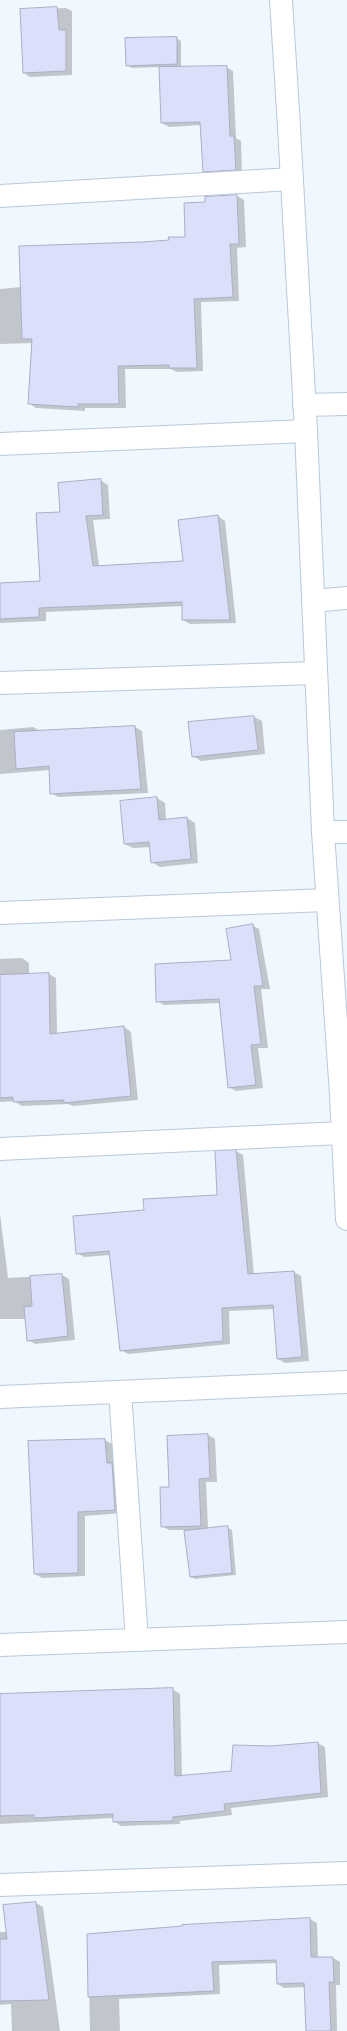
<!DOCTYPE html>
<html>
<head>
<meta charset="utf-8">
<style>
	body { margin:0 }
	canvas { display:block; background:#f0f7fe }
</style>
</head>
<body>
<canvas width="347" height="2031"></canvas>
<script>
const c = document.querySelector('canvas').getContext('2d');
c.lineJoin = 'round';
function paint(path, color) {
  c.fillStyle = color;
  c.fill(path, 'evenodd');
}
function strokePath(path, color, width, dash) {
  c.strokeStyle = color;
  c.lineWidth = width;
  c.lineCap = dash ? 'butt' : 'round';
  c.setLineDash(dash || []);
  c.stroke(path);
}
paint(new Path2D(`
	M66,8L72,11V75L30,77L24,73L21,10Z
	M176,38L181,41V68L226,67L233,71L236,138L241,141L242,173L211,175L204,171L201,125L169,127L162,123L160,67L132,68L127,65Z
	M237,196L244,200L246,247L237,248L239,301L201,302L203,371L177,372L171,369H125L126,408H85V411L36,408L29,403L33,343L0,344V289L21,287L170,241L186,238L206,203Z
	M100,480L108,485L110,519L93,520L99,566L184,562L218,516L225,521L236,623L190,624L183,620V606L46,612V621L0,623V584L41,582L61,513Z
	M254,717L262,721L265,754L201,761L193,756Z
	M33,727L40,731L135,727L142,731L148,793L58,797L51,793L50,770L0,774V730Z
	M157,798L165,803L166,821L187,818L195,823L198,863L160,867L152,862L151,847L133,848L125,844Z
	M252,925L259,929L270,989H261L268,1048H258L263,1088L236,1091L229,1087L220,1003L164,1005L157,1001L233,961Z
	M22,958L29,963V975L49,974L56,978L57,1034L124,1027L131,1032L138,1100L73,1106L68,1104L22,1106L14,1101L0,1102V959Z
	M236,1151L243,1155L254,1275L294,1272L301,1276L309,1361L285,1363L278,1359L274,1309L229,1311L230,1344L128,1354L121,1350L110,1255L84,1257L77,1253L145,1211L218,1196Z
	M0,1214L8,1278L62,1275L69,1279L75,1340L35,1344L28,1340L26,1319H0Z
	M208,1435L215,1439L217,1482H206L208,1529L228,1528L232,1530L236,1575L195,1579L191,1577L184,1530H169L162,1526L170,1488Z
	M105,1440L112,1444L114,1465L119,1468L122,1513L85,1516V1576L42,1578L35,1574Z
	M172,1689L180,1694L182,1777L232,1772L271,1747L317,1743L325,1747L328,1797L231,1808L232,1815L180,1821V1824L121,1826L114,1821V1818L0,1824V1696Z
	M36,1903L43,1907L60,2031H12L11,2004L0,2005V1932H7Z
	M310,1919L317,1923L318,1958H333L340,1962V1985H336L337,2031H307L306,1987L284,1988L278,1984L277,1963L219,1965L220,1994L119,1999L120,2031H90L88,1935Z`), '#0003');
const building = new Path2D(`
	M57,7L59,30H66V71L23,73L20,9Z
	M177,37V64L126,66L125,38Z
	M227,66L230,136H234L236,170L203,172L200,122L161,123L159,67Z
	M237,195L239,244H230L233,297L194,299L197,368H169V365L118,366L119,404H78V407L28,404L32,339H22L19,246L142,242L169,240L168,237H185L184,203L205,202V197Z
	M101,479L103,515L86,516L93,566L183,561L178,520L218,515L230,620H182V602L39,608V617L0,619V583L40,581L36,513L60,512L58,483Z
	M254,716L258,750L192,757L188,722Z
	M135,726L141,789L50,794L49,766L16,769L14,732Z
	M157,797L159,820L187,817L191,859L151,863L149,842L124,844L120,801Z
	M253,924L263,986H254L261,1044L251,1045L256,1085L228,1088L219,999L156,1002L155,964L231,960L226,929Z
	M49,973L50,1034L124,1026L131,1096L64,1103V1100L13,1102V1097L0,1098V975Z
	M236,1150L248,1274L294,1271L302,1357L277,1359L273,1305L222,1308L223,1341L120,1351L109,1251L76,1254L73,1216L144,1210L143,1199L217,1195L215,1151Z
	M62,1274L68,1336L27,1341L24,1307L32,1306L30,1276Z
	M208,1434L210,1478L199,1479L201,1526L161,1527L160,1487H169L167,1436Z
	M105,1439L107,1463H112L115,1510L78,1512V1573L34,1574L28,1441Z
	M228,1526L232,1573L190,1577L184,1531Z
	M173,1688L175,1776L231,1771L233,1745L271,1746L318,1742L321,1793L224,1804L225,1811L173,1817V1821L113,1822V1814L34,1818V1815L0,1816V1694Z
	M36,1902L49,2000L0,2001V1939H7L3,1905Z
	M310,1918L311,1957H333L334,1982H329L331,2031H306L304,1983L277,1984L276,1960L212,1962L214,1991L88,1997L87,1934L182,1926V1925Z`);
paint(building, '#dcdffa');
strokePath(building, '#acaec3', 1);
const street = new Path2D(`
	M0,196L292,179
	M304,405L347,404
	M0,444L306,431
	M313,601L347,598
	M0,683L316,673
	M323,832H347
	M0,913L326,900
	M0,1149L342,1133
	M120,1392L137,1640
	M0,1397L347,1382
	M0,1645L347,1632
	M0,1885L347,1873`);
const secondary = new Path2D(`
	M281,0L289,127L306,431L323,832L341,1095L347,1219`);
strokePath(street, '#b8c9d9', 24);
strokePath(secondary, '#b8c9d9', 24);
strokePath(street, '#fff', 22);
strokePath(secondary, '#fff', 22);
</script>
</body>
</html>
